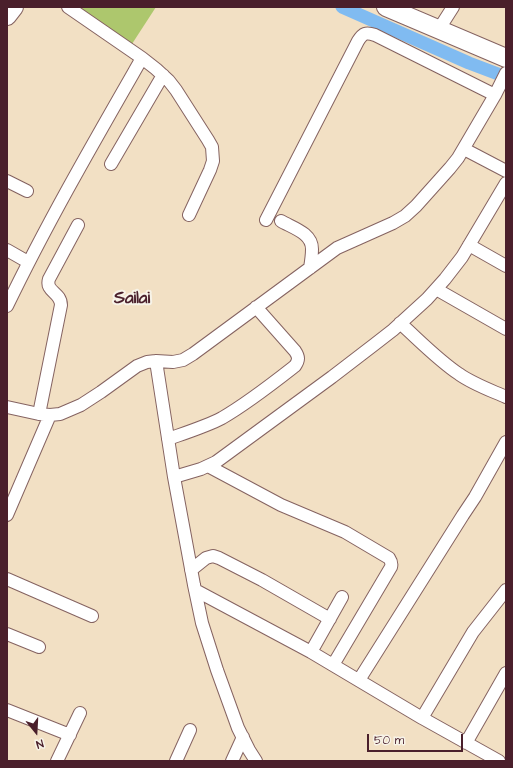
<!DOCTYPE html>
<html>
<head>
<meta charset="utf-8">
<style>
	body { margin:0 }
	#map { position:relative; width:513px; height:768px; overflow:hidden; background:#f2e0c4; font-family:"Architects Daughter",sans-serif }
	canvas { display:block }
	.frame { position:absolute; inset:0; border:8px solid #4a1f2b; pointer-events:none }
	.north { position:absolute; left:16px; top:712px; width:40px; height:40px; -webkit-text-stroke:3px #f7f3e8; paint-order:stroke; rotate:162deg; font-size:11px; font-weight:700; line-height:16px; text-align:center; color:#4a1f2b }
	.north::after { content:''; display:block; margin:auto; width:14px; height:18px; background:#4a1f2b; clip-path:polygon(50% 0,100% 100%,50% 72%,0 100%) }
	.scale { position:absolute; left:367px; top:734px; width:96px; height:18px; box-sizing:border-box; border:2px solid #4a1f2b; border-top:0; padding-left:5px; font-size:12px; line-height:14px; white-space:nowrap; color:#4a1f2b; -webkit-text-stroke:3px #f7f3e8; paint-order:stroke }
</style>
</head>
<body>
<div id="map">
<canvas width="513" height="768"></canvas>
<div class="frame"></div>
<div class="north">N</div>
<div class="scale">50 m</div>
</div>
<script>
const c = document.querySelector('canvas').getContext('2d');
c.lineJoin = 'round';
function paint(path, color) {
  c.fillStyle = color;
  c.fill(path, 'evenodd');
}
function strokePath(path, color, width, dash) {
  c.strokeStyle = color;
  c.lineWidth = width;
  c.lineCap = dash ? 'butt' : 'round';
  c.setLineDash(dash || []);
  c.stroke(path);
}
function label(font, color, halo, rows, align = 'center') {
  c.font = font + ' "Architects Daughter",sans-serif';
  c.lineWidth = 4;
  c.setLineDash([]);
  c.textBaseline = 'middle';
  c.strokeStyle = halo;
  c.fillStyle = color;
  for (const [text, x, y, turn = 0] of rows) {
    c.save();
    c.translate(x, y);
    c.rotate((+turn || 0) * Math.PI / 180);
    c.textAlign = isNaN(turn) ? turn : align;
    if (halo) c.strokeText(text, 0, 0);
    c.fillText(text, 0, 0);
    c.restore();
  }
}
paint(new Path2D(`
	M66,7H156L130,47Z`), '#adc76d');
strokePath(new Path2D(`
	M342,7L469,63L506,77`), '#80bbf1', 13);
const street = new Path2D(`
	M68,7L142,58L156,69L169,81L176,90L208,140L212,147L213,161L210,170L189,215
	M439,29L453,7
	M464,149L506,171
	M111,164L163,75
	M7,181L27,191
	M266,220L358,41C363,33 366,32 375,35L495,95
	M281,221C293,228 312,233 312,249C312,255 311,262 310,268
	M469,245L506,266
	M7,250L28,262
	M436,289L506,329
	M7,306C48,221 95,140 142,58
	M400,323C419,340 438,360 459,374C473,384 490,390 506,397
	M156,361L174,477L194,585L202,623L217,670L238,728L249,750L256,761
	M7,407L39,414L50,415L60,414L81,405L101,392L137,366L147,362L156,361L173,362L183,360L193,354L337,248L393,223L405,216L416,206L450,168L458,158L495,95L506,73
	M39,414L61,305C61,292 45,292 49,279L78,225
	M168,439C185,433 207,426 222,418C248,403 272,384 295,366C299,360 299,357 295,351L256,307
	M208,466L281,505L345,532L389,558C391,561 392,564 391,567L333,665
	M174,477L201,469L216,462L332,377L375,344L393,330L427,299L445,279L462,257L506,183
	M7,515L50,415
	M191,570L206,558L213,556L219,558L262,580L330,619
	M7,579L92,616
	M195,590L311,652L422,718L499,761
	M7,634L39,647
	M311,652L342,597
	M359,680L463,515L475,497L506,442
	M7,710L70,735
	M422,718L473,632L506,590
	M466,743L506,673
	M57,761L80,713
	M176,761L190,730
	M232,761L243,737`);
const secondary = new Path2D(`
	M386,7L506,58
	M7,16L14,7`);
strokePath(street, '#856361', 14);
strokePath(secondary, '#856361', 20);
strokePath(street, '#fff', 12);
strokePath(secondary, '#fff', 18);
label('bold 17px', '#4a1f2b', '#f7f3e8', [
	["Sailai",132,299]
]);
</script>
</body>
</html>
